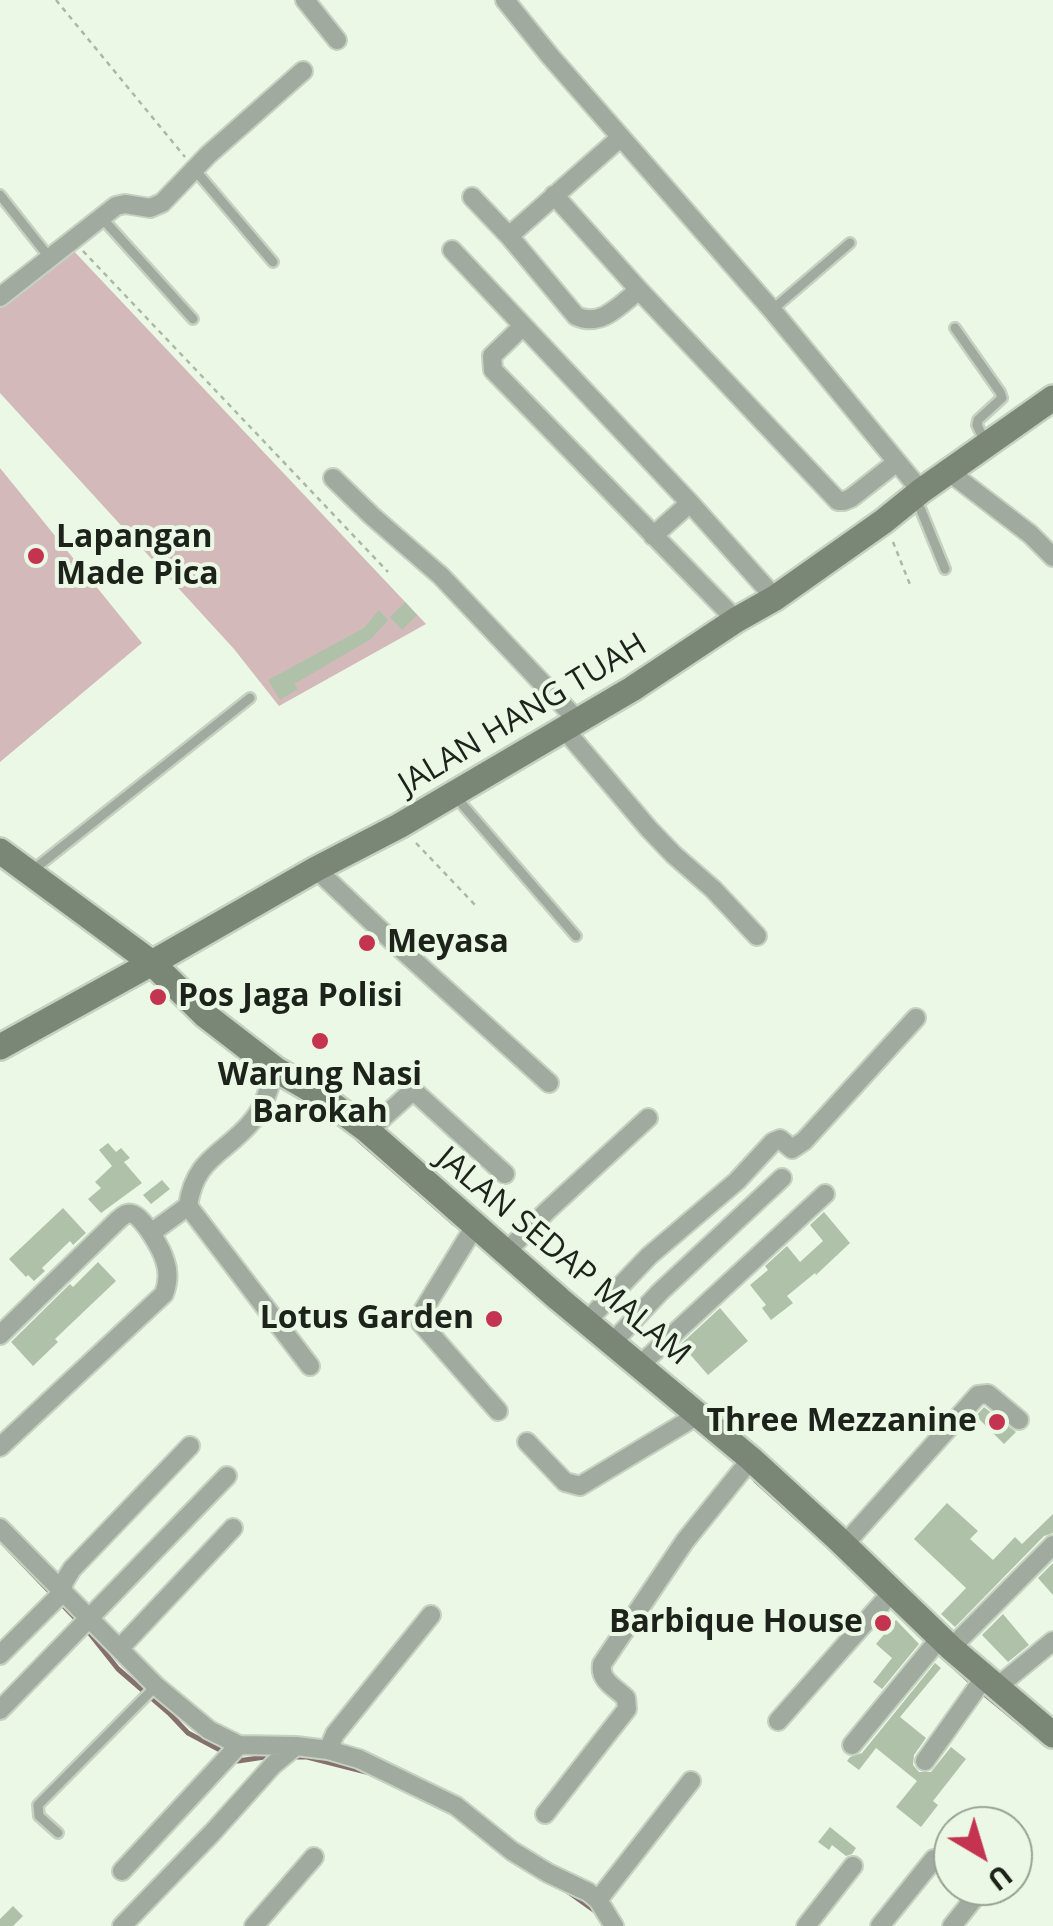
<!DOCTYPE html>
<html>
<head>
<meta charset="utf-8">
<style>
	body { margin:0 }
	#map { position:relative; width:1053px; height:1926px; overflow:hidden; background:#eaf8e5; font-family:"Open Sans",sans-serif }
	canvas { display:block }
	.north { position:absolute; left:933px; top:1806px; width:100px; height:100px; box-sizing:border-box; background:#eaf8e5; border:2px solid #98a294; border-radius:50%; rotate:142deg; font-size:28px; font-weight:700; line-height:40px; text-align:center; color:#1d221b }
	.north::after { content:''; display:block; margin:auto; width:35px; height:45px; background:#c43450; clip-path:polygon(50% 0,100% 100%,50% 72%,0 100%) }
</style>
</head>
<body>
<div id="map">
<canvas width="1053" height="1926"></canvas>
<div class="north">U</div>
</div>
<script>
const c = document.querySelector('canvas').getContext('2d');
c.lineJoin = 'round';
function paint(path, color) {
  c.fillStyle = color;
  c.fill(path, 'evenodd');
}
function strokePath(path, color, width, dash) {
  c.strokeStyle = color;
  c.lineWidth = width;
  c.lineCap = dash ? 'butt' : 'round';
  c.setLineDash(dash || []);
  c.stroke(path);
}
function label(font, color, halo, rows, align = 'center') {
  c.font = font + ' "Open Sans",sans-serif';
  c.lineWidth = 8;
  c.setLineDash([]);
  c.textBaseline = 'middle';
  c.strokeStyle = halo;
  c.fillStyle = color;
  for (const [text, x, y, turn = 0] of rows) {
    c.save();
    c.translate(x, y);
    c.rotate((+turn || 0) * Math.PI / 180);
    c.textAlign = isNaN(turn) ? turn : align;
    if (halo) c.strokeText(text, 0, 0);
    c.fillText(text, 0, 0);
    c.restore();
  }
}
paint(new Path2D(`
	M70,247L426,624L279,706L234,649L0,393V304Z
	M0,468L142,643L0,762Z`), '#d4b9ba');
strokePath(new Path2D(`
	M358,1139L455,1224
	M756,1481L799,1520
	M0,1540L79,1622
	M87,1630L118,1669L169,1713L188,1733L220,1750L228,1759L238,1761L278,1755
	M938,1652L976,1687L1032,1733
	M294,1757H307L366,1772
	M567,1891L595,1911`), '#86706e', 5);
paint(new Path2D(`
	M405,602L417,615L402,630L390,617Z
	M379,610L388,620L371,639L294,684L298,689L280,700L268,680L364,628Z
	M108,1143L116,1152L121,1148L130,1158L124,1162L142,1183L101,1213L88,1199L101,1188L95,1182L112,1166L99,1150Z
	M162,1180L170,1189L151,1204L143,1195Z
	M63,1208L86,1233L73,1245L70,1241L42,1268L45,1271L34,1281L28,1275L26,1277L9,1259Z
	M824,1212L850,1243L816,1275L815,1273L787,1296L793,1303L771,1320L762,1308L766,1305L750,1285L768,1270L765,1266L787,1246L800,1262L823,1241L810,1225Z
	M98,1262L116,1281L55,1339L58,1342L33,1366L11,1342L70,1284L73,1287Z
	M720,1308L748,1341L708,1375L681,1344Z
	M984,1407L1016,1432L1004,1444L976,1416Z
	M947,1503L978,1531L970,1539L993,1560L1015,1537L1022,1544L1053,1514V1533L1044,1536L955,1627L941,1614L966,1588L914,1539Z
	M1053,1563V1595L1038,1578Z
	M1003,1614L1029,1645L1008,1662L982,1635Z
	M896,1620L919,1644L882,1689L873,1682L892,1658L876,1644Z
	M935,1663L941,1668L900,1717L926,1738L914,1755L913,1765L919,1772H931L951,1747L966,1759L933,1801L938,1805L921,1827L896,1807L917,1781L876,1748L859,1770L847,1761L850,1757L862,1753Z
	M830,1827L856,1848L852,1854L846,1856L832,1845L829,1850L818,1842Z
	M13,1906L23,1916L13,1926H0V1919Z`), '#afc2a9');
const lane = new Path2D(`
	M195,170L273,262
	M0,195L49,257
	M101,217L193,319
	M772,310L850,243
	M955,328L1000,392L1002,398L978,420L977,425L985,442
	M916,498L945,569
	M455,796L576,936
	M33,870L250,698
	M58,1833L39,1816L38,1805L155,1687`);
const street = new Path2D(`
	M305,0L337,40
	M505,0L550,56L772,310L921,491
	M554,195L639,290L838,501H844L851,498L897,462
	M472,197L509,236L576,316C601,328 620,305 639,290
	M509,236L621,137
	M452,250L690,503L775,598
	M0,297L116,206L125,204L150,208L162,203L208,155L303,71
	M523,326L492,356L493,370L736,620
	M948,471L1030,534L1053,557
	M333,478L372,516L441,576L579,722
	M653,536L690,503
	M565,730L649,829L674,855L713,889L757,936
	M316,869L390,939L549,1083
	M368,1131L408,1095L416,1093L505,1174
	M188,1206L310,1366
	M475,1226L424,1309L420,1322L498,1411
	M151,1233L188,1206C195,1156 226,1154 253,1120C265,1106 269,1087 275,1069
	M506,1252L548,1210L648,1118
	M586,1322L649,1256L737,1181L773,1142L780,1139L792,1149L804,1141L916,1018
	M0,1335L118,1220C123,1216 126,1212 132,1214C143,1216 162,1250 165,1261C169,1272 168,1283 164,1294L0,1447
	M612,1343L660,1292L782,1178
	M639,1366L825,1194
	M527,1442L565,1482L580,1486L698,1415
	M0,1528L156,1686L209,1730L239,1745L296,1746L328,1750L359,1759L456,1806L512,1851L548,1873L588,1892L598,1900L614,1926
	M844,1545L978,1395L988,1394L1019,1420
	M120,1648L233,1528
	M951,1648L1053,1545
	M0,1655L62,1593L64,1582L72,1569L190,1446
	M996,1688L1053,1641
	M0,1710L227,1476
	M778,1721L893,1591
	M852,1745L940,1638
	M328,1750L335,1734L431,1615
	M925,1761L984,1678
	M545,1814L627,1709L626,1698C615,1687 599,1681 602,1664L685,1541L751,1459
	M122,1871L239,1745
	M598,1900L691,1781
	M122,1926L212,1833L273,1765L296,1746
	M254,1926L314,1857
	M806,1926L853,1866
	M880,1926L934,1859
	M952,1926L984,1886`);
const secondary = new Path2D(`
	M0,851L152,963L205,1015L275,1069L318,1094L368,1131L559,1299L751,1459L837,1538L951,1648L1053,1735
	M0,1047L152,963L316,869L399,826L632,689L736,620L775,598L884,521L921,491L1053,398`);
strokePath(lane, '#c5d1c1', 14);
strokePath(street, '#c5d1c1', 22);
strokePath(secondary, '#c5d1c1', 30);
strokePath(new Path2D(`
	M56,0L185,157
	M83,251L388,572
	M893,542L911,587
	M416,843L477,907`), '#acb7a8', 2.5, [5, 5]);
strokePath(lane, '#a1aa9f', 9);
strokePath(street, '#a1aa9f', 18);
strokePath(secondary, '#7a8676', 25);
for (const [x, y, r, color] of [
	[36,556,10,"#c43450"],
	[367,943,10,"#c43450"],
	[158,997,10,"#c43450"],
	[320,1041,10,"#c43450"],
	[494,1319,10,"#c43450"],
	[997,1422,10,"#c43450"],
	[883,1623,10,"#c43450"]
]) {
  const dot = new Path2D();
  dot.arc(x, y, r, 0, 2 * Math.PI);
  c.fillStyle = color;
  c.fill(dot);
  strokePath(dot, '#eaf8e5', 4);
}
label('bold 32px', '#1d221b', '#eaf8e5', [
	["Lapangan",56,538],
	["Made Pica",56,575],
	["Meyasa",387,943],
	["Pos Jaga Polisi",178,997],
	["Warung Nasi",320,1076,"center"],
	["Barokah",320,1113,"center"],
	["Lotus Garden",474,1319,"right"],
	["Three Mezzanine",977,1422,"right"],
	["Barbique House",863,1623,"right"]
], 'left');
label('32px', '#1d221b', '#eaf8e5', [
	["JALAN HANG TUAH",523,715,-31],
	["JALAN SEDAP MALAM",563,1257,40]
]);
</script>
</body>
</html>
